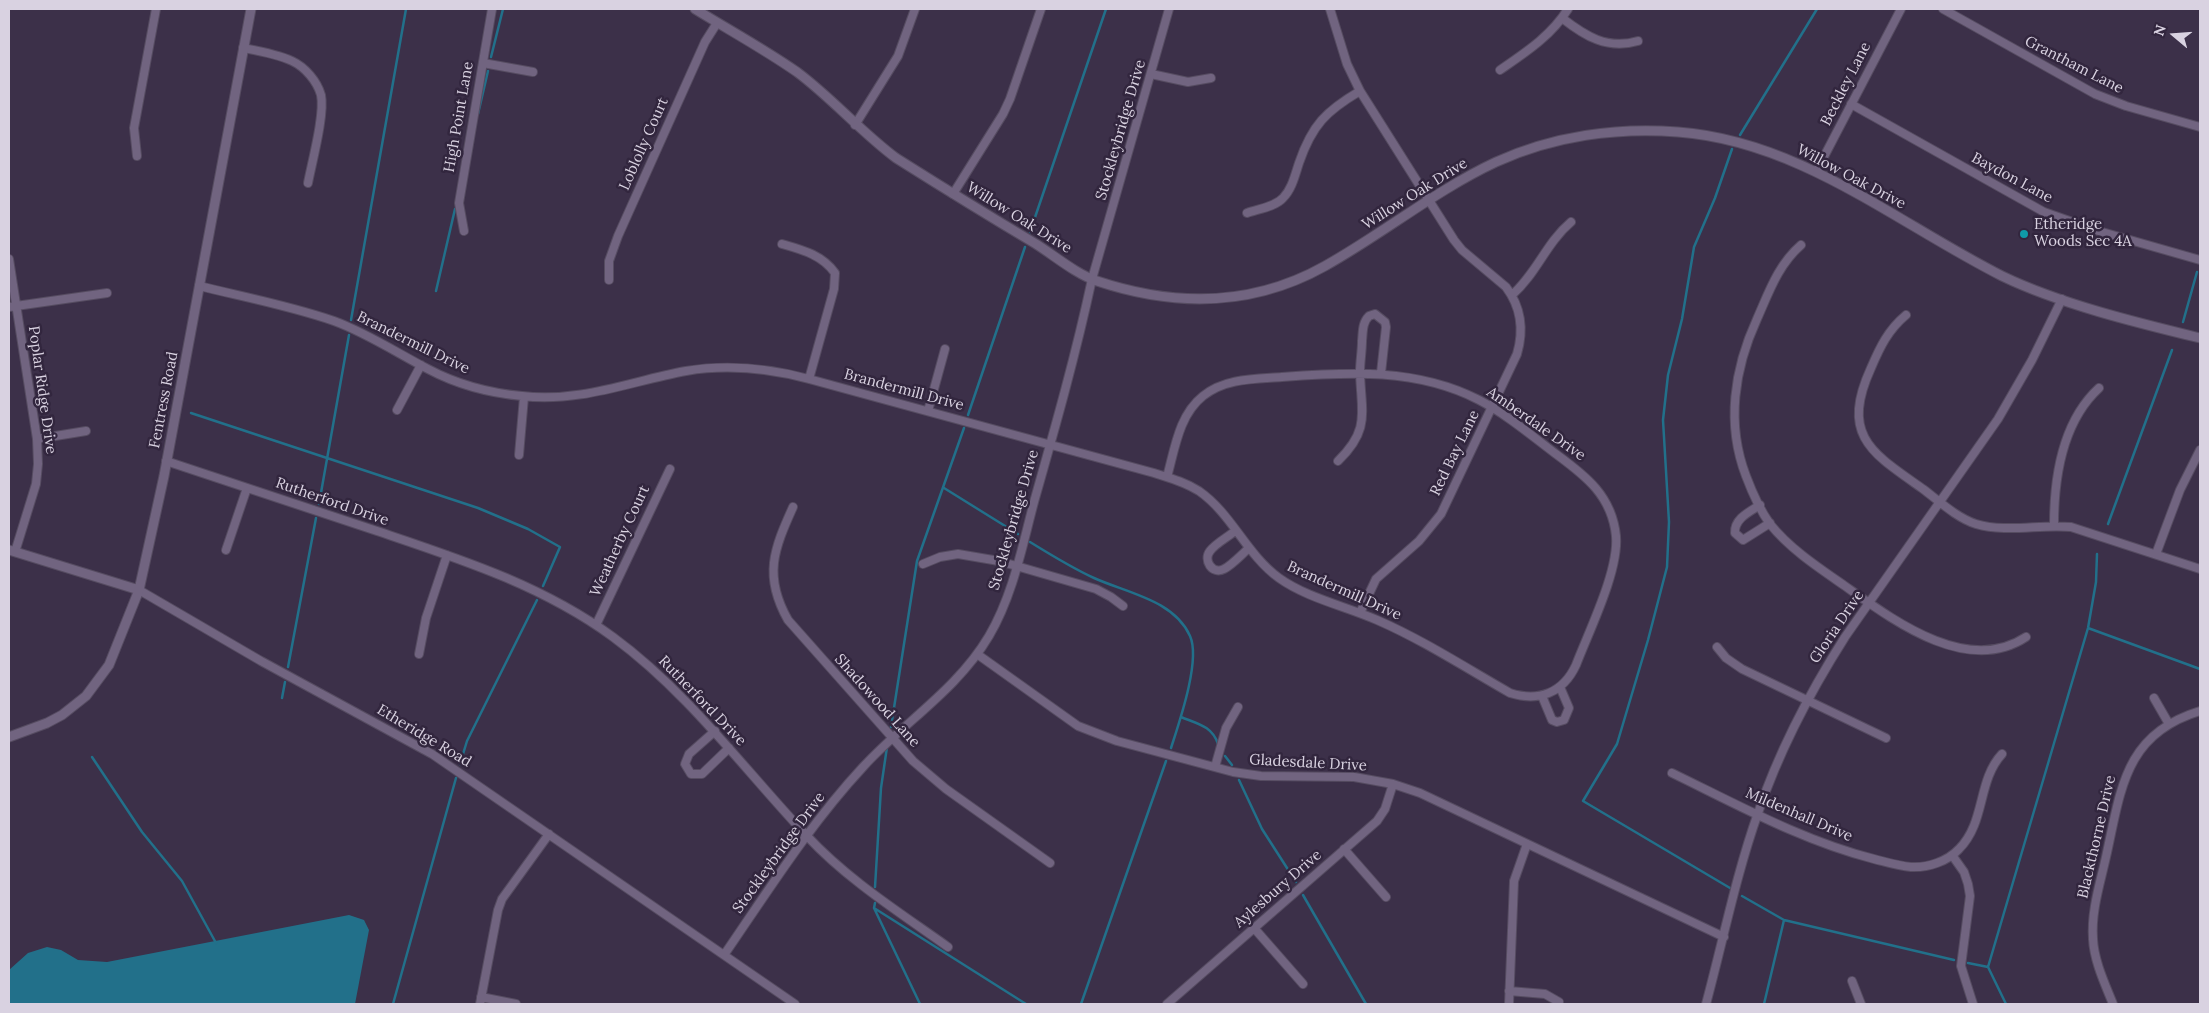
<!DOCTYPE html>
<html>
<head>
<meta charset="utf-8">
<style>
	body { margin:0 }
	#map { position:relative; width:2209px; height:1013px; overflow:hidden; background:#3c3049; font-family:Lora,serif }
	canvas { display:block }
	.frame { position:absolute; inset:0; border:10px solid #d9d2e1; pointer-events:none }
	.north { position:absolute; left:2149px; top:10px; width:50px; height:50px; -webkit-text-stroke:4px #32263e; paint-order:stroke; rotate:288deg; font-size:14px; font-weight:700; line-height:20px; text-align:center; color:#d9d2e1 }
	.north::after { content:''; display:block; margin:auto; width:18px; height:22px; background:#d9d2e1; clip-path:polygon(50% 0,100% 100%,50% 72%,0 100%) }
</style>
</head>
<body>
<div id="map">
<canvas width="2209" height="1013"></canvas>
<div class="frame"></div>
<div class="north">N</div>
</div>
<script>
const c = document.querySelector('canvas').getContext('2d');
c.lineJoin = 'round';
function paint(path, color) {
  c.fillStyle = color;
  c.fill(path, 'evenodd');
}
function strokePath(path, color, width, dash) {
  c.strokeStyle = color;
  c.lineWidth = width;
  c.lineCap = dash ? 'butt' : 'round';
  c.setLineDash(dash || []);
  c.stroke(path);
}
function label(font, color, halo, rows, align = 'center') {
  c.font = font + ' Lora,serif';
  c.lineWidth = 5;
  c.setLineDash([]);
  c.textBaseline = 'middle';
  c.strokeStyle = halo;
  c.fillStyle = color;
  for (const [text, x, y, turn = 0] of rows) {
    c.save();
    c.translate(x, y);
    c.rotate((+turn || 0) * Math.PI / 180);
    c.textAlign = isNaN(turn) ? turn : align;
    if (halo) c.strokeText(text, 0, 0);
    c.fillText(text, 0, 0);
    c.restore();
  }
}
paint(new Path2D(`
	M349,915L364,920L369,930L355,1004H9V970L28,953L47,947L61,950L78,960L107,962Z`), '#22708a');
strokePath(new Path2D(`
	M491,57L503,9
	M478,114L488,71
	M1740,135L1817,9
	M1030,232L1106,9
	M436,291L455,209
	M351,320L406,9
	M2183,322L2197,272
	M191,413L478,508L528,529L560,547L543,586
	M968,415L1025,247
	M944,488L1018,534
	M319,504L349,335
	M2108,524L2172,350
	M1030,542C1051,555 1072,568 1094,578C1127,593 1174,600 1190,636C1201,660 1179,723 1171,748
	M2088,628L2200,669
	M288,667L316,518
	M282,698L285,682
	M1181,717C1198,724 1212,726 1218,744
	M891,727L917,561L964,428
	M1225,756L1232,765
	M92,757L142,832L182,881L216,943
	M460,764L467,741L537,600
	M1239,780L1262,829L1296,882
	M875,887L881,788L887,747
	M1730,888L1583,801L1617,744L1648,640L1667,567L1669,522L1663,420L1668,375L1682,319L1694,247L1715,198L1732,149
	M1303,895L1366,1004
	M1742,896L1784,920L1954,960
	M875,903L874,908L920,1004
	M874,908L1026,1004
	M1968,963L1988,967
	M393,1004L456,778
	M1081,1004L1166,761
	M1764,1004L1784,920
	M2006,1004L1988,967L2088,628L2096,582L2097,554`), '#22708a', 2.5);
const minor = new Path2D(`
	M1330,9L1347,64L1360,91L1454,240L1462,250L1506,287C1521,307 1524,330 1517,354L1441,514L1419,541L1376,579L1360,613
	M1943,9L2095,94L2126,106L2200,127
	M1562,18C1585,36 1607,50 1638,41
	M243,48C259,51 277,54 292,61C305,67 317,81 321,95C325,114 312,162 308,183
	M483,63L533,72
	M1500,70C1526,52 1551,36 1568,9
	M1151,74L1188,82L1211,78
	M1851,104L2044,212L2095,230L2200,260
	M855,125L898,56L915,9
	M137,156L134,128L156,9
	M1816,172L1901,9
	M953,194L1003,114L1010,99L1041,9
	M1247,213C1258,209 1275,207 1283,198C1292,189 1295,175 1299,163C1312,125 1326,111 1360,91
	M464,231L459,203L492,9
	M782,244C803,250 822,255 835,273L834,289L809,379
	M1801,245C1778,265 1769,292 1757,319C1734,369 1726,424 1746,476C1752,492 1760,510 1770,524C1790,549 1819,568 1845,586C1893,620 1967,676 2026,637
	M9,259L37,439L38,464L36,484L15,552
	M609,280V261L618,236L705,42L717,23
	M199,286C244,297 291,306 334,321C367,333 397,353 428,369C458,385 489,393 522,396C580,403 631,381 686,371C728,364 768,368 809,379L1154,473C1170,478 1185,482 1199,491C1232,514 1246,554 1279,578C1307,598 1345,606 1377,620C1423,640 1466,668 1510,693C1539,702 1563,693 1576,665C1589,631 1619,571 1616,536C1612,496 1586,476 1556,454C1531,435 1506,414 1479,400C1417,368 1349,372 1282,377C1255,379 1225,378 1203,396C1179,415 1175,448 1167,477
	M1512,295C1537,273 1546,243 1571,222
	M9,307L107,293
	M1906,315C1888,330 1880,347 1871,368C1840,436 1872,453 1923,489C1939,501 1957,518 1976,524C2006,533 2040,524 2071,527L2200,569
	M397,410L421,365
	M928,411L945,349
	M37,439L86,431
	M519,455L524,397
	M166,461C236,484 307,508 377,531C460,559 542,585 613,637C689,693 743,768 807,836C848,880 899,912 948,947
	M1338,461C1371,429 1361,412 1360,372C1360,362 1362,351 1362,341C1363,332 1362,323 1369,316L1375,314L1385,322L1386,327L1381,373
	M1760,505C1749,512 1734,519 1735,533L1743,540L1770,523
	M793,507C774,549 763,576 788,620L913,761L946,789L1050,863
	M2054,525C2054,477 2062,422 2099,388
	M1235,531C1228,537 1216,543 1210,551C1203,560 1212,575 1224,569C1232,565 1241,555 1248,549
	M226,550L247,488
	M2156,554L2180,490L2200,450
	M923,564L940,557L958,554L999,561L1096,589L1111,597L1123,606
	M139,590L261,661L432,754L795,1004
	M596,625L670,469
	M1717,647L1726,658L1742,669L1886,738
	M419,654L426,618L447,555
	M977,654L1078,726L1117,741L1233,772L1261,776L1354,777L1393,784L1420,793L1724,937
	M1542,696L1552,720L1557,722L1564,720L1569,708L1560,687
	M2154,698L2169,724
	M715,731L689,754L685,764L691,774H702L729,748
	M1215,767L1226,728L1238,707
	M1672,773C1738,805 1803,841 1874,859C1886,862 1898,866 1911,867C1928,868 1948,861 1959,849C1986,822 1977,781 2002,754
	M1344,849L1386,897
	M1952,855L1964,872L1968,884L1970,896L1961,966L1973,1004
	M1254,928L1303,984
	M724,955C768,891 810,824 863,767C904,722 957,690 989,636C1013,595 1022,547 1034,502C1055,428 1076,354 1092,279L1169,9
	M1852,981L1861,1004
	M1509,991L1545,994L1559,1002
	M481,997L516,1004
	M480,1004L498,910L502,899L549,834
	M1167,1004L1377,821L1385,809L1393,784
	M1509,1004L1514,881L1527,844
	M1706,1004C1723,941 1736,875 1758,813C1779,751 1810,692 1845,637L1998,419L2032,360L2062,299
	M2113,1004C2105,984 2094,961 2093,939C2091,911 2100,884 2106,857C2121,790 2124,734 2200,711`);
const tertiary = new Path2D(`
	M695,9C729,30 764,49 797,72C832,98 861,132 896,158C942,187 989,216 1036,244C1055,256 1076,274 1097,281C1175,307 1252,307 1325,266C1384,233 1436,190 1496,162C1553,136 1617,127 1678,132C1800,141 1897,223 2002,276C2060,304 2138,323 2200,338
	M9,550L139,590
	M9,737L47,723L62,715L86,696L109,665L139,590L164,476L251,9`);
strokePath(minor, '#564c61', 10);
strokePath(tertiary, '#564c61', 11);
strokePath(minor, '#716480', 8);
strokePath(tertiary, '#716480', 9);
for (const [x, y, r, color] of [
	[2024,234,5,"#0f9aa8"]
]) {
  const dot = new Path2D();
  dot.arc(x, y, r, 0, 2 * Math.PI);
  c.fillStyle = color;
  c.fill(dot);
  strokePath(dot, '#32263e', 2);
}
label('15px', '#d9d2e1', '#32263e', [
	["Grantham Lane",2074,65,27],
	["Beckley Lane",1846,84,-63],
	["High Point Lane",459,117,-80],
	["Stockleybridge Drive",1121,130,-74],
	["Loblolly Court",644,144,-66],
	["Willow Oak Drive",1851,177,28],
	["Baydon Lane",2012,178,28],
	["Willow Oak Drive",1415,194,-32],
	["Willow Oak Drive",1019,218,32],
	["Brandermill Drive",413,343,26],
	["Poplar Ridge Drive",42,390,82],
	["Brandermill Drive",904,390,15],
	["Fentress Road",164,400,-79],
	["Amberdale Drive",1536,424,35],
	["Red Bay Lane",1455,453,-64],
	["Rutherford Drive",332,502,19],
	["Stockleybridge Drive",1014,520,-74],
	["Weatherby Court",620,541,-65],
	["Brandermill Drive",1344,591,24],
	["Gloria Drive",1837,627,-56],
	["Rutherford Drive",702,701,46],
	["Shadowood Lane",877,701,48],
	["Etheridge Road",424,736,31],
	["Gladesdale Drive",1308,763,3],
	["Mildenhall Drive",1799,815,23],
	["Blackthorne Drive",2097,837,-77],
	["Stockleybridge Drive",779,853,-54],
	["Aylesbury Drive",1278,889,-41]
]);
label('15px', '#d9d2e1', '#32263e', [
	["Etheridge",2034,225],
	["Woods Sec 4A",2034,242]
], 'left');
</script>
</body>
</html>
